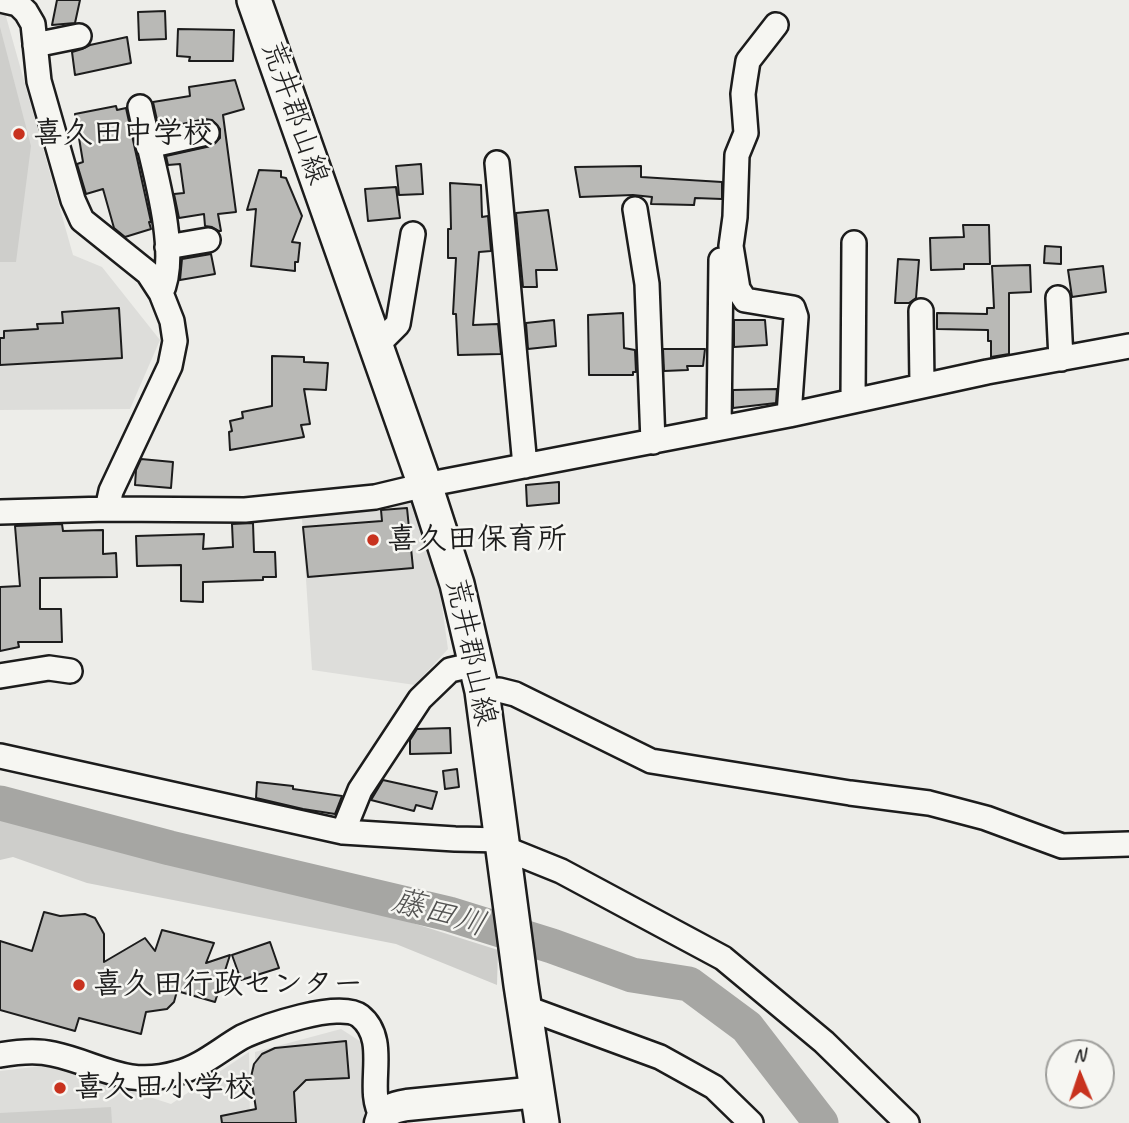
<!DOCTYPE html>
<html>
<head>
<meta charset="utf-8">
<style>
	body { margin:0 }
	#map { position:relative; width:1129px; height:1123px; overflow:hidden; background:#edede9; font-family:Caveat,sans-serif }
	canvas { display:block }
	.north { position:absolute; left:1045px; top:1039px; width:70px; height:70px; box-sizing:border-box; background:#f6f6f2; border:2px solid #9f9f9c; border-radius:50%; rotate:358deg; font-size:19px; font-weight:700; line-height:28px; text-align:center; color:#1c1c1c }
	.north::after { content:''; display:block; margin:auto; width:24px; height:32px; background:#c8321e; clip-path:polygon(50% 0,100% 100%,50% 72%,0 100%) }
</style>
</head>
<body>
<div id="map">
<canvas width="1129" height="1123"></canvas>
<div class="north">N</div>
</div>
<script>
const g = document.querySelector('canvas').getContext('2d');
g.lineJoin = 'round';
function fill(path, color) {
  g.fillStyle = color;
  g.fill(path, 'evenodd');
}
function strokePath(path, color, width, dash) {
  g.strokeStyle = color;
  g.lineWidth = width;
  g.lineCap = dash ? 'butt' : 'round';
  g.setLineDash(dash || []);
  g.stroke(path);
}
function write(font, color, halo, rows, align = 'center') {
  g.font = font + ' Caveat,"Klee One",sans-serif';
  g.lineWidth = 5;
  g.setLineDash([]);
  g.textBaseline = 'middle';
  g.strokeStyle = halo;
  g.fillStyle = color;
  for (const [text, x, y, turn = 0] of rows) {
    g.save();
    g.translate(x, y);
    g.rotate((+turn || 0) * Math.PI / 180);
    g.textAlign = isNaN(turn) ? turn : align;
    if (halo) g.strokeText(text, 0, 0);
    g.fillText(text, 0, 0);
    g.restore();
  }
}
fill(new Path2D(`
	M 0,13 L 5,13 L 73,255 L 102,267 L 160,340 L 130,409 L 0,410 Z
	M 414,499 L 438,578 L 448,649 L 415,685 L 312,670 L 302,519 Z
	M 341,1029 L 366,1045 L 367,1123 L 256,1123 L 255,1052 Z
	M 249,1052 L 250,1123 L 0,1123 L 0,1071 L 50,1065 L 171,1104 Z`), '#ddddda');
fill(new Path2D(`
	M 0,27 L 31,146 L 16,262 L 0,262 Z
	M 0,820 L 365,908 L 498,950 L 497,985 L 396,944 L 87,883 L 13,857 L 0,860 Z
	M 111,1107 L 112,1123 L 0,1123 L 0,1113 Z`), '#cececb');
strokePath(new Path2D(`
	M 0,803 L 170,848 L 449,914 L 552,946 L 632,975 L 689,984 L 747,1027 L 821,1123`), '#a6a6a3', 35);
const building = new Path2D(`
	M 57,0 L 80,0 L 75,23 L 52,25 Z
	M 165,11 L 166,39 L 139,40 L 138,12 Z
	M 178,29 L 234,30 L 233,61 L 189,61 L 190,57 L 177,56 Z
	M 127,37 L 131,63 L 75,75 L 72,52 L 82,49 L 90,45 Z
	M 235,80 L 244,109 L 223,115 L 236,212 L 218,214 L 221,231 L 219,231 L 212,227 L 205,226 L 204,214 L 179,218 L 174,194 L 184,193 L 180,164 L 168,165 L 166,156 L 211,146 L 220,138 L 220,129 L 212,120 L 205,119 L 159,129 L 153,102 L 190,96 L 189,87 Z
	M 116,106 L 117,110 L 126,108 L 151,222 L 149,222 L 151,229 L 125,237 L 114,228 L 103,189 L 86,194 L 77,164 L 83,162 L 75,114 Z
	M 421,164 L 423,194 L 399,195 L 396,166 Z
	M 641,166 L 641,177 L 722,182 L 722,199 L 695,198 L 694,205 L 651,204 L 652,197 L 633,195 L 580,197 L 575,167 Z
	M 259,170 L 281,171 L 281,177 L 286,178 L 302,216 L 292,242 L 300,243 L 298,262 L 295,262 L 295,271 L 251,266 L 256,209 L 247,210 Z
	M 450,183 L 481,185 L 482,217 L 488,216 L 491,251 L 479,252 L 473,325 L 498,324 L 501,354 L 458,355 L 456,314 L 453,314 L 456,258 L 448,258 L 448,229 L 451,229 Z
	M 396,187 L 400,218 L 368,221 L 365,189 Z
	M 548,210 L 557,270 L 536,270 L 537,287 L 523,287 L 516,213 Z
	M 963,225 L 989,225 L 990,264 L 964,264 L 964,269 L 931,270 L 930,238 L 964,237 Z
	M 1045,246 L 1061,247 L 1061,264 L 1044,263 Z
	M 211,254 L 215,274 L 180,280 L 182,259 Z
	M 898,259 L 919,260 L 916,298 L 909,303 L 895,303 Z
	M 1030,265 L 1031,292 L 1009,293 L 1009,354 L 991,357 L 991,341 L 988,341 L 988,330 L 937,329 L 937,313 L 987,314 L 987,308 L 994,308 L 992,266 Z
	M 1103,266 L 1106,292 L 1072,297 L 1068,270 Z
	M 119,308 L 122,358 L 0,365 L 0,338 L 4,338 L 4,331 L 38,329 L 37,324 L 63,323 L 62,312 Z
	M 623,313 L 624,348 L 635,350 L 636,372 L 633,372 L 633,375 L 589,375 L 588,315 Z
	M 554,320 L 556,346 L 528,349 L 526,323 Z
	M 734,320 L 765,320 L 767,345 L 734,347 Z
	M 663,349 L 705,349 L 703,366 L 687,366 L 688,370 L 664,371 Z
	M 272,356 L 304,357 L 304,362 L 328,363 L 326,390 L 304,389 L 310,424 L 301,425 L 304,437 L 230,450 L 229,432 L 232,431 L 230,421 L 243,418 L 242,412 L 272,406 Z
	M 777,389 L 776,403 L 733,408 L 733,390 Z
	M 141,459 L 173,462 L 171,488 L 135,485 L 136,470 Z
	M 559,482 L 559,503 L 527,506 L 526,485 Z
	M 407,508 L 413,568 L 308,577 L 303,527 L 382,521 L 381,510 Z
	M 253,523 L 254,552 L 275,552 L 276,577 L 263,577 L 263,580 L 203,582 L 203,602 L 181,601 L 181,565 L 137,566 L 136,536 L 204,534 L 203,549 L 233,547 L 232,524 Z
	M 62,524 L 63,531 L 103,530 L 103,554 L 116,553 L 117,577 L 40,578 L 40,609 L 61,609 L 62,642 L 18,642 L 19,647 L 0,651 L 0,587 L 20,586 L 15,526 Z
	M 450,728 L 451,753 L 410,754 L 410,740 L 417,729 Z
	M 457,769 L 459,787 L 445,789 L 443,771 Z
	M 383,780 L 437,792 L 432,809 L 416,805 L 414,811 L 371,800 Z
	M 257,782 L 293,786 L 293,789 L 342,796 L 335,814 L 303,809 L 256,798 Z
	M 44,912 L 60,916 L 85,914 L 95,918 L 104,934 L 104,962 L 145,938 L 155,951 L 162,930 L 214,943 L 206,963 L 230,955 L 215,1002 L 177,991 L 174,1002 L 167,1009 L 146,1012 L 141,1034 L 79,1018 L 75,1031 L 0,1010 L 0,941 L 32,951 Z
	M 270,942 L 279,968 L 241,980 L 232,955 Z
	M 346,1041 L 349,1078 L 306,1080 L 294,1092 L 296,1123 L 222,1123 L 221,1116 L 256,1109 L 251,1077 L 254,1064 L 262,1054 L 275,1048 Z`);
fill(building, '#b9b9b6');
strokePath(building, '#1c1c1c', 2);
const minor = new Path2D(`
	M 0,0 L 18,4 L 26,12 L 33,24 L 39,81 L 73,200 L 82,220 L 148,273 L 161,293 L 172,321 L 175,341 L 170,366 L 111,491 L 107,509
	M 776,25 L 748,61 L 745,80 L 743,94 L 746,133 L 737,155 L 735,217 L 731,246 L 738,289 L 745,300 L 793,308 L 796,317 L 789,415
	M 35,45 L 79,36
	M 140,107 C 149,153 182,252 161,293
	M 148,146 L 207,133
	M 497,163 L 525,466
	M 635,209 L 647,284 L 653,442
	M 167,247 L 208,240
	M 1058,298 L 1061,359
	M 921,311 L 922,385
	M 376,346 L 398,324 L 413,234
	M 853,400 L 854,243
	M 719,428 L 721,260
	M 0,512 L 107,509 L 245,510 L 375,497 L 425,485 L 789,415 L 987,372 L 1129,346
	M 0,676 L 49,668 L 70,671
	M 482,691 L 499,690 L 515,694 L 651,761 L 850,793 L 929,803 L 986,818 L 1062,846 L 1129,844
	M 0,756 L 343,832 L 455,839 L 503,840
	M 343,832 L 360,790 L 420,699 L 450,670 L 476,664
	M 504,848 L 561,871 L 723,958 L 824,1042 L 907,1123
	M 524,1007 L 660,1057 L 714,1087 L 751,1123
	M 0,1055 C 17,1052 36,1050 53,1054 C 100,1064 125,1088 177,1073 C 201,1067 221,1049 242,1037 C 263,1027 340,1000 360,1016 C 391,1041 364,1089 382,1116`);
const tertiary = new Path2D(`
	M 380,1123 C 383,1110 395,1107 407,1105 L 538,1092`);
const secondary = new Path2D(`
	M 254,0 L 425,485 L 457,584 L 482,691 L 521,985 L 542,1123`);
strokePath(minor, '#1c1c1c', 28);
strokePath(tertiary, '#1c1c1c', 35);
strokePath(secondary, '#1c1c1c', 38);
strokePath(minor, '#f6f6f2', 23);
strokePath(tertiary, '#f6f6f2', 30);
strokePath(secondary, '#f6f6f2', 33);
for (const [x, y, r, color] of [
	[19,134,7,"#c8321e"],
	[373,540,7,"#c8321e"],
	[79,985,7,"#c8321e"],
	[60,1088,7,"#c8321e"]
]) {
  const dot = new Path2D();
  dot.arc(x, y, r, 0, 2 * Math.PI);
  g.fillStyle = color;
  g.fill(dot);
  strokePath(dot, '#f6f6f2', 2.5);
}
write('30px', '#1c1c1c', '#f6f6f2', [
	["荒井郡山線",294,113,71],
	["荒井郡山線",470,652,78]
]);
write('bold 30px', '#1c1c1c', '#f6f6f2', [
	["喜久田中学校",33,134],
	["喜久田保育所",387,540],
	["喜久田行政センター",93,985],
	["喜久田小学校",74,1088]
], 'left');
write('italic 32px', '#535352', '#f6f6f2', [
	["藤田川",439,914,16]
]);
</script>
</body>
</html>
